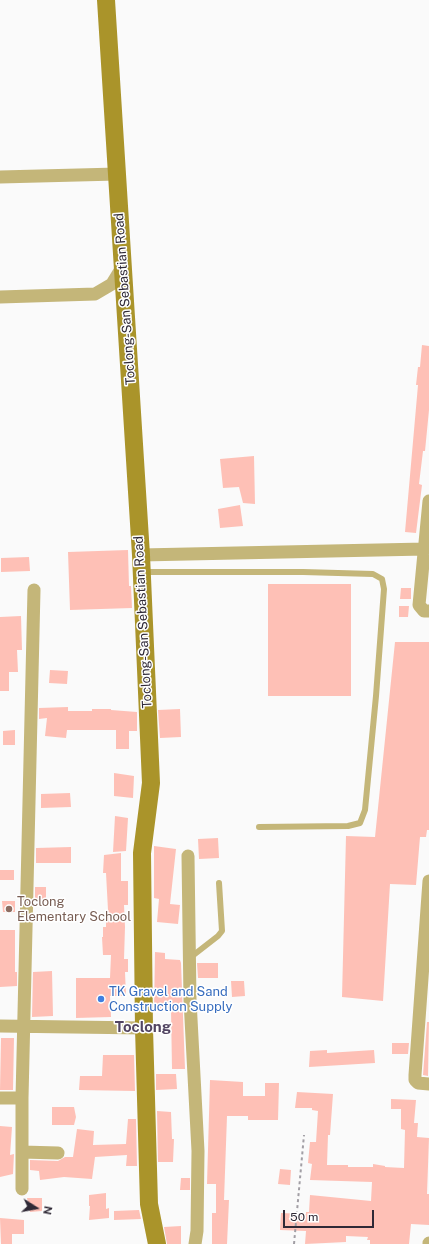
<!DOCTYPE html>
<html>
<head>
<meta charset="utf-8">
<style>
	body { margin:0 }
	#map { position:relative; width:429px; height:1244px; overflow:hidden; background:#fafafa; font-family:"Public Sans",sans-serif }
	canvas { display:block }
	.north { position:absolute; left:16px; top:1188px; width:40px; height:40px; -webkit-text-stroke:3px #fff; paint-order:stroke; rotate:101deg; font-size:11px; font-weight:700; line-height:16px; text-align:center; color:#2f2936 }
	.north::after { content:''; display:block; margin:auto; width:14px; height:18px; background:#2f2936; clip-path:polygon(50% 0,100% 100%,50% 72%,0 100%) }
	.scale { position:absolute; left:283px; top:1210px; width:91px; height:18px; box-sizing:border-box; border:2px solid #2f2936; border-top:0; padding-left:5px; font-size:12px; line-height:14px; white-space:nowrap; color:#2f2936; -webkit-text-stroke:3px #fff; paint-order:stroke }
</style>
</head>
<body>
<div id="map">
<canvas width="429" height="1244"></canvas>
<div class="north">N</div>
<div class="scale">50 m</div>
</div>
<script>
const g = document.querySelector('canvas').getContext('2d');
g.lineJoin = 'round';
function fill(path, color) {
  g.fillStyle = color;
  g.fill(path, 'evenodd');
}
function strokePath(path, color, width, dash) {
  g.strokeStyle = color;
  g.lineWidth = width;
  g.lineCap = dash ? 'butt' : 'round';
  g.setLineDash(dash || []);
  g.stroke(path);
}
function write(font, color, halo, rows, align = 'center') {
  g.font = font + ' "Public Sans",sans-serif';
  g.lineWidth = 3;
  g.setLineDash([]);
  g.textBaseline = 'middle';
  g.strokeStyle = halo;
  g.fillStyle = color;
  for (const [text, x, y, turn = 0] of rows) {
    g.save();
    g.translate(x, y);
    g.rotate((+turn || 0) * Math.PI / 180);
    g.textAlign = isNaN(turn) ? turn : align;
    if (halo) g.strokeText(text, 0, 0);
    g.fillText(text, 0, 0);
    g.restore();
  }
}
fill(new Path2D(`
	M 422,345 L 429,346 L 429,410 L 425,451 L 423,451 L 419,484 L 422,485 L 416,533 L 405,532 L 418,385 L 416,385 L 418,367 L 420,367 Z
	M 254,456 L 255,504 L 243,503 L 239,487 L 223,488 L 220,459 Z
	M 240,505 L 243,526 L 220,528 L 218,509 Z
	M 128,550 L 129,586 L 131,586 L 132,608 L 70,610 L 68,552 Z
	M 29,557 L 30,571 L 1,572 L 1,558 Z
	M 268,584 L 351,584 L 351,696 L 268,696 Z
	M 401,588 L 411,588 L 411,599 L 400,599 Z
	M 399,606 L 409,606 L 408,617 L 399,617 Z
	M 21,616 L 22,650 L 17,650 L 18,672 L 9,672 L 9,691 L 0,691 L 0,617 Z
	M 395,642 L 429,642 L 429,830 L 427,830 L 426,837 L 420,837 L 416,885 L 390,884 L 383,1001 L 342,997 L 346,836 L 375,837 Z
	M 50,670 L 68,671 L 67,684 L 49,683 Z
	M 68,707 L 68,711 L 92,711 L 92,709 L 111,709 L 111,710 L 137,712 L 137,731 L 129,731 L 129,749 L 116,749 L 116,730 L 67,730 L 66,738 L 45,736 L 47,718 L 39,719 L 39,708 Z
	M 180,709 L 181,737 L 160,738 L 158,710 Z
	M 15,730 L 15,745 L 3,745 L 3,731 Z
	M 114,773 L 134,776 L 133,798 L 114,796 Z
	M 70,793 L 71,807 L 41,808 L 41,794 Z
	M 115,816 L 128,818 L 126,851 L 113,852 Z
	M 218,838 L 219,858 L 199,859 L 198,839 Z
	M 154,846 L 176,849 L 170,904 L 180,905 L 178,924 L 157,922 L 159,899 L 154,898 Z
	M 71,847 L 71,863 L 36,863 L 36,848 Z
	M 121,853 L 121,881 L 128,881 L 128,905 L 124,905 L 125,927 L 124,959 L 128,959 L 128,972 L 125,972 L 126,996 L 110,996 L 111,1017 L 76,1018 L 76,978 L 110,978 L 111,955 L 103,955 L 102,937 L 103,937 L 103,927 L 106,927 L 106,910 L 108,910 L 106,873 L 103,873 L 104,855 Z
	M 0,870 L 14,870 L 14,880 L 0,880 Z
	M 35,887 L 46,887 L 46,902 L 35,902 Z
	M 2,901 L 15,901 L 15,912 L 3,912 Z
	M 0,930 L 15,930 L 15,972 L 17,972 L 17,986 L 0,987 Z
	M 155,952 L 165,953 L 165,959 L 180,960 L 181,963 L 185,1069 L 172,1069 L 171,1010 L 154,1010 Z
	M 197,963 L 218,963 L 218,978 L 198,978 Z
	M 52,971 L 53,1016 L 32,1017 L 33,972 Z
	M 231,981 L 244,981 L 245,996 L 232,997 Z
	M 427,1022 L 429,1022 L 428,1076 L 423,1075 Z
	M 1,1038 L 14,1038 L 13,1090 L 0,1090 Z
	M 392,1043 L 409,1043 L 408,1054 L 392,1054 Z
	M 327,1050 L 327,1053 L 374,1050 L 375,1063 L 309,1067 L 310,1051 Z
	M 103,1055 L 134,1055 L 135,1091 L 79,1090 L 80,1076 L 102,1076 Z
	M 156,1074 L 176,1074 L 177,1089 L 156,1090 Z
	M 210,1080 L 243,1082 L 243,1096 L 265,1096 L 265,1083 L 279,1083 L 278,1120 L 248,1120 L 248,1116 L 227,1116 L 224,1200 L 229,1200 L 227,1244 L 212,1244 L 212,1213 L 216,1213 L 216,1184 L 207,1184 Z
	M 297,1092 L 333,1094 L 330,1135 L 328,1135 L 327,1165 L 348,1165 L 348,1167 L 373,1167 L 373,1164 L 385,1166 L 385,1167 L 404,1168 L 405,1130 L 401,1129 L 401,1109 L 391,1109 L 391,1099 L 416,1100 L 414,1123 L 418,1123 L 417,1137 L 429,1138 L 427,1194 L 429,1194 L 429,1225 L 411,1224 L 409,1244 L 370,1244 L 370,1240 L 367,1240 L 368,1237 L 346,1236 L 346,1242 L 305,1244 L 306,1231 L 280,1230 L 281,1213 L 306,1214 L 306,1212 L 309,1212 L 310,1195 L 371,1201 L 372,1182 L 310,1180 L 312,1164 L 308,1163 L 310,1142 L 316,1142 L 318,1111 L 312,1110 L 312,1108 L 295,1108 Z
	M 52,1107 L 74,1107 L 76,1117 L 74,1125 L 52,1125 Z
	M 157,1111 L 171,1112 L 172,1139 L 174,1139 L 173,1162 L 158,1162 Z
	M 128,1119 L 136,1119 L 137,1166 L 126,1166 L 127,1155 L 95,1157 L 92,1179 L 64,1177 L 40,1180 L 39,1171 L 30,1170 L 30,1160 L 58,1161 L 65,1157 L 73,1157 L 77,1129 L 94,1131 L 93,1145 L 126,1144 Z
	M 0,1126 L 12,1127 L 10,1155 L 14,1154 L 13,1174 L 0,1177 Z
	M 280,1169 L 291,1170 L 290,1185 L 278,1184 Z
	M 181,1178 L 190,1178 L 190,1190 L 180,1190 Z
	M 106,1193 L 106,1209 L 109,1208 L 109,1218 L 89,1220 L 90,1206 L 89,1206 L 89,1195 Z
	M 27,1198 L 42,1198 L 42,1211 L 30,1212 Z
	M 139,1210 L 141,1219 L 114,1220 L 114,1211 Z
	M 0,1218 L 24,1220 L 24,1234 L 12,1234 L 12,1244 L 1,1244 Z
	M 181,1226 L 181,1244 L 167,1244 L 164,1227 Z`), '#fec0b6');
strokePath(new Path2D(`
	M 294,1244 L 304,1135`), '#a29fa5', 2, [3, 3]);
strokePath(new Path2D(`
	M 143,572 L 303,572 L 373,574 L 382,579 L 384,589 L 376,696 L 365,810 L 360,823 L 348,826 L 259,827
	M 191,957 L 218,936 L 222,931 L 219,883`), '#c4b679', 6);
strokePath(new Path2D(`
	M 0,177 L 117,174
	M 0,297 L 95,294 L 112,284 L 123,266
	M 429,501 L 419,605 L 424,611 L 429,611
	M 141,555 L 425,549
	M 34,590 L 22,1098 L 22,1152 L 58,1153
	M 188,856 L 190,1000 L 198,1151 L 197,1231 L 195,1244
	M 429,881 L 415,1075 L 415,1080 L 418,1083 L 429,1084
	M 0,1026 L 144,1028
	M 0,1098 L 22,1098
	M 22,1189 L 22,1152
	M 429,1244 L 429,1243`), '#c4b679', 13);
strokePath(new Path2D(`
	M 106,0 L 141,555 L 151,783 L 142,853 L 144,1028 L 149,1204 L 157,1244`), '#aa942a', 18);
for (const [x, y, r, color] of [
	[9,909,4,"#8d6e63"],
	[101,999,4,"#3f7fe0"]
]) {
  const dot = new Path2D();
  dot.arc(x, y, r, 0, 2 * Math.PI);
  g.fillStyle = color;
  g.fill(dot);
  strokePath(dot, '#fff', 1.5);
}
write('13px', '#2f2936', '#fff', [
	["Toclong-San Sebastian Road",125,299,-94],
	["Toclong-San Sebastian Road",143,622,-93]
]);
write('13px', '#785e54', '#fff', [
	["Toclong",17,902],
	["Elementary School",17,917]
], 'left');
write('13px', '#366cbe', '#fff', [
	["TK Gravel and Sand",109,992],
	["Construction Supply",109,1007]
], 'left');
write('bold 15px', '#524562', '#fff', [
	["Toclong",143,1027]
]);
</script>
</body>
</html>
